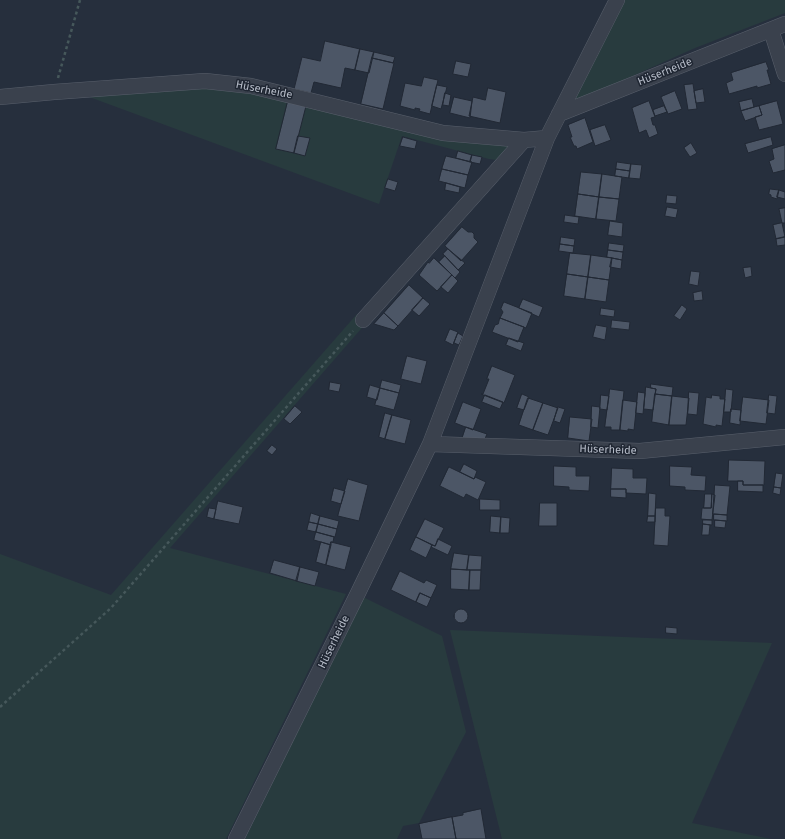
<!DOCTYPE html>
<html>
<head>
<meta charset="utf-8">
<style>
	body { margin:0 }
	canvas { display:block; background:#262f3d }
</style>
</head>
<body>
<canvas width="785" height="839"></canvas>
<script>
const g = document.querySelector('canvas').getContext('2d');
g.lineJoin = 'round';
function fill(path, color) {
  g.fillStyle = color;
  g.fill(path, 'evenodd');
}
function strokePath(path, color, width, dash) {
  g.strokeStyle = color;
  g.lineWidth = width;
  g.lineCap = dash ? 'butt' : 'round';
  g.setLineDash(dash || []);
  g.stroke(path);
}
function write(font, color, halo, rows, align = 'center') {
  g.font = font + ' "Fira Sans",sans-serif';
  g.lineWidth = 3;
  g.setLineDash([]);
  g.textBaseline = 'middle';
  g.strokeStyle = halo;
  g.fillStyle = color;
  for (const [text, x, y, turn = 0] of rows) {
    g.save();
    g.translate(x, y);
    g.rotate((+turn || 0) * Math.PI / 180);
    g.textAlign = isNaN(turn) ? turn : align;
    if (halo) g.strokeText(text, 0, 0);
    g.fillText(text, 0, 0);
    g.restore();
  }
}
fill(new Path2D(`
	M 623,0 L 785,0 L 785,13 L 695,48 L 579,100 L 574,96 Z
	M 200,87 L 251,92 L 513,146 L 497,160 L 489,159 L 402,136 L 379,204 L 84,95 Z
	M 357,314 L 367,322 L 170,548 L 346,594 L 226,839 L 0,839 L 0,554 L 111,595 Z
	M 363,597 L 442,636 L 466,732 L 419,823 L 403,826 L 397,839 L 245,839 Z
	M 450,630 L 772,643 L 692,823 L 771,839 L 502,839 Z`), '#283b3e');
const building = new Path2D(`
	M 325,41 L 360,49 L 355,70 L 345,68 L 341,88 L 314,82 L 311,93 L 294,89 L 302,57 L 320,61 Z
	M 360,49 L 374,52 L 369,73 L 355,70 Z
	M 374,52 L 395,57 L 393,63 L 372,58 Z
	M 372,58 L 394,63 L 383,109 L 361,104 Z
	M 456,61 L 471,64 L 468,77 L 453,74 Z
	M 766,62 L 769,70 L 767,70 L 771,84 L 757,88 L 757,86 L 729,94 L 726,83 L 733,80 L 731,73 Z
	M 424,77 L 438,80 L 430,114 L 419,111 L 420,109 L 415,108 L 415,110 L 400,106 L 405,83 L 421,86 Z
	M 693,84 L 697,109 L 688,110 L 684,85 Z
	M 437,85 L 447,87 L 441,109 L 432,106 Z
	M 488,88 L 506,92 L 500,123 L 469,116 L 473,97 L 485,100 Z
	M 703,89 L 705,102 L 696,103 L 694,91 Z
	M 675,91 L 682,109 L 668,114 L 661,97 Z
	M 445,93 L 451,95 L 449,106 L 443,105 Z
	M 454,97 L 472,101 L 470,118 L 450,113 Z
	M 752,99 L 754,107 L 741,111 L 739,102 Z
	M 288,101 L 306,106 L 294,153 L 276,149 Z
	M 649,101 L 655,117 L 651,118 L 653,125 L 655,125 L 658,134 L 649,138 L 646,130 L 639,133 L 632,108 Z
	M 777,101 L 783,124 L 759,130 L 755,117 L 762,115 L 759,106 Z
	M 664,106 L 667,112 L 655,116 L 653,110 Z
	M 759,106 L 762,115 L 745,121 L 741,111 Z
	M 585,118 L 593,142 L 577,149 L 576,146 L 574,146 L 570,137 L 572,137 L 568,125 Z
	M 605,125 L 611,140 L 595,146 L 590,130 Z
	M 298,136 L 310,138 L 305,156 L 294,153 Z
	M 403,137 L 417,141 L 415,149 L 400,146 Z
	M 771,137 L 773,145 L 748,153 L 745,144 Z
	M 691,143 L 697,153 L 690,157 L 684,148 Z
	M 785,145 L 785,170 L 773,173 L 769,161 L 774,159 L 772,149 Z
	M 458,151 L 472,155 L 470,162 L 456,158 Z
	M 472,155 L 482,157 L 480,164 L 470,162 Z
	M 446,156 L 472,162 L 468,175 L 442,169 Z
	M 617,162 L 631,164 L 630,171 L 616,169 Z
	M 631,164 L 642,165 L 640,179 L 629,178 Z
	M 442,169 L 468,175 L 465,188 L 439,181 Z
	M 616,169 L 630,171 L 629,178 L 615,176 Z
	M 581,172 L 602,174 L 599,197 L 578,194 Z
	M 602,174 L 622,177 L 619,199 L 599,197 Z
	M 388,179 L 398,182 L 395,191 L 385,188 Z
	M 446,183 L 460,187 L 459,193 L 445,190 Z
	M 770,189 L 779,190 L 777,199 L 771,197 L 771,195 L 769,194 Z
	M 779,190 L 785,192 L 785,199 L 777,197 Z
	M 578,194 L 599,197 L 596,219 L 575,216 Z
	M 667,195 L 677,196 L 676,204 L 666,203 Z
	M 599,197 L 619,199 L 616,221 L 596,219 Z
	M 667,207 L 678,209 L 676,218 L 665,216 Z
	M 785,208 L 785,223 L 782,223 L 779,209 Z
	M 565,215 L 579,217 L 578,224 L 564,222 Z
	M 610,221 L 623,223 L 622,237 L 608,235 Z
	M 782,223 L 785,237 L 776,239 L 773,225 Z
	M 462,227 L 468,232 L 472,232 L 474,234 L 474,238 L 478,242 L 461,261 L 445,246 Z
	M 561,237 L 575,239 L 574,246 L 560,244 Z
	M 785,237 L 785,245 L 777,246 L 776,239 Z
	M 609,243 L 624,245 L 623,252 L 608,250 Z
	M 560,244 L 574,246 L 573,253 L 559,251 Z
	M 448,249 L 465,263 L 458,270 L 443,254 Z
	M 608,250 L 623,252 L 622,260 L 607,257 Z
	M 570,253 L 591,255 L 588,277 L 567,274 Z
	M 591,255 L 612,258 L 609,280 L 588,277 Z
	M 445,256 L 460,272 L 455,278 L 439,262 Z
	M 434,258 L 452,275 L 437,291 L 419,275 L 428,262 L 429,263 Z
	M 612,258 L 622,260 L 621,269 L 610,267 Z
	M 751,267 L 752,276 L 745,278 L 743,268 Z
	M 691,271 L 700,272 L 698,286 L 689,284 Z
	M 567,274 L 588,277 L 585,299 L 564,296 Z
	M 452,275 L 458,281 L 448,293 L 441,287 Z
	M 588,277 L 609,280 L 606,302 L 585,299 Z
	M 409,285 L 423,298 L 398,326 L 384,313 Z
	M 702,291 L 703,300 L 694,301 L 693,293 Z
	M 423,298 L 430,304 L 419,316 L 412,310 Z
	M 523,299 L 543,307 L 539,317 L 519,308 Z
	M 504,302 L 532,313 L 526,328 L 500,318 L 503,312 L 501,309 Z
	M 682,305 L 687,309 L 680,320 L 674,316 Z
	M 601,308 L 615,310 L 614,317 L 600,315 Z
	M 384,313 L 398,326 L 394,330 L 374,324 Z
	M 500,318 L 524,327 L 518,342 L 492,332 L 495,325 L 498,324 Z
	M 612,320 L 630,322 L 629,330 L 611,328 Z
	M 596,325 L 607,327 L 605,340 L 593,337 Z
	M 450,329 L 458,332 L 453,345 L 445,341 Z
	M 458,333 L 463,336 L 459,345 L 454,343 Z
	M 509,338 L 524,343 L 521,351 L 506,345 Z
	M 407,356 L 427,361 L 421,384 L 401,379 Z
	M 492,366 L 515,375 L 504,403 L 481,394 L 483,394 L 489,379 L 487,379 Z
	M 382,380 L 401,385 L 399,393 L 380,388 Z
	M 330,382 L 341,384 L 339,392 L 329,390 Z
	M 651,384 L 673,387 L 672,396 L 655,394 L 656,389 L 651,388 Z
	M 370,385 L 380,388 L 377,400 L 367,397 Z
	M 646,387 L 656,389 L 653,410 L 644,409 Z
	M 380,388 L 399,393 L 394,410 L 375,405 Z
	M 610,389 L 624,391 L 620,430 L 611,430 L 611,427 L 605,427 Z
	M 726,389 L 733,390 L 731,412 L 724,412 Z
	M 638,392 L 645,393 L 643,414 L 636,413 Z
	M 689,392 L 699,393 L 697,415 L 688,414 Z
	M 522,394 L 529,397 L 524,410 L 517,408 Z
	M 655,394 L 672,396 L 669,425 L 652,422 Z
	M 485,395 L 503,402 L 500,409 L 482,402 Z
	M 601,395 L 609,396 L 607,410 L 600,409 Z
	M 712,395 L 720,396 L 720,399 L 725,399 L 722,426 L 716,425 L 716,427 L 703,424 L 706,397 L 711,398 Z
	M 769,395 L 777,396 L 775,414 L 767,413 Z
	M 672,396 L 689,398 L 686,425 L 669,425 Z
	M 743,397 L 769,400 L 766,424 L 740,421 Z
	M 528,398 L 543,403 L 533,430 L 519,425 Z
	M 623,400 L 637,402 L 634,430 L 628,429 L 628,431 L 620,430 Z
	M 463,402 L 481,409 L 473,430 L 455,423 Z
	M 543,403 L 558,408 L 548,435 L 533,430 Z
	M 295,406 L 302,412 L 290,424 L 284,419 Z
	M 592,406 L 600,407 L 598,428 L 591,427 Z
	M 558,407 L 565,409 L 560,423 L 554,421 Z
	M 731,409 L 741,410 L 740,425 L 730,423 Z
	M 385,413 L 392,415 L 385,439 L 379,437 Z
	M 392,415 L 411,420 L 405,444 L 385,439 Z
	M 570,417 L 592,419 L 589,441 L 568,438 Z
	M 466,427 L 487,434 L 484,441 L 462,439 Z
	M 272,445 L 277,449 L 272,455 L 267,451 Z
	M 729,460 L 765,461 L 764,485 L 743,485 L 743,481 L 728,481 Z
	M 464,464 L 477,471 L 474,479 L 460,472 Z
	M 554,466 L 576,467 L 576,476 L 590,476 L 589,491 L 569,490 L 569,487 L 554,486 Z
	M 670,466 L 692,467 L 691,475 L 706,476 L 705,491 L 685,490 L 685,487 L 670,486 Z
	M 449,467 L 474,479 L 475,477 L 486,482 L 478,500 L 466,494 L 464,498 L 440,486 Z
	M 612,468 L 633,469 L 633,478 L 647,478 L 646,494 L 626,493 L 626,489 L 611,489 Z
	M 776,473 L 783,474 L 781,488 L 774,487 Z
	M 348,479 L 368,485 L 359,521 L 338,516 Z
	M 738,481 L 743,481 L 743,485 L 763,485 L 763,492 L 738,491 Z
	M 715,485 L 730,486 L 727,515 L 713,514 Z
	M 774,487 L 781,488 L 780,495 L 773,493 Z
	M 334,488 L 345,491 L 341,504 L 331,501 Z
	M 611,489 L 626,489 L 626,498 L 611,497 Z
	M 649,493 L 656,494 L 655,516 L 648,516 Z
	M 705,494 L 712,494 L 711,508 L 704,508 Z
	M 712,494 L 715,495 L 712,520 L 701,519 L 702,508 L 711,508 Z
	M 480,499 L 500,500 L 500,510 L 480,510 Z
	M 218,501 L 243,507 L 239,524 L 214,519 Z
	M 540,503 L 557,503 L 557,526 L 539,526 Z
	M 209,508 L 216,509 L 214,519 L 207,517 Z
	M 656,508 L 665,508 L 665,516 L 670,516 L 668,546 L 654,545 Z
	M 311,513 L 320,516 L 318,524 L 309,522 Z
	M 714,514 L 727,515 L 727,521 L 714,520 Z
	M 320,516 L 339,521 L 337,529 L 318,524 Z
	M 491,516 L 501,517 L 500,533 L 490,532 Z
	M 648,516 L 655,516 L 655,522 L 647,522 Z
	M 501,517 L 510,518 L 509,533 L 500,533 Z
	M 425,519 L 444,528 L 435,546 L 416,537 Z
	M 703,520 L 712,520 L 712,525 L 703,524 Z
	M 715,520 L 726,521 L 725,528 L 715,527 Z
	M 309,522 L 318,524 L 316,532 L 307,530 Z
	M 318,524 L 337,529 L 335,537 L 316,532 Z
	M 703,524 L 710,525 L 709,535 L 702,535 Z
	M 316,532 L 334,537 L 333,542 L 331,542 L 331,545 L 314,540 Z
	M 416,537 L 432,545 L 426,558 L 410,550 Z
	M 438,539 L 452,546 L 448,555 L 431,547 L 432,545 L 435,546 Z
	M 321,542 L 331,545 L 326,565 L 316,562 Z
	M 331,542 L 351,547 L 345,570 L 326,565 Z
	M 454,553 L 469,555 L 467,570 L 451,569 Z
	M 469,555 L 482,556 L 481,570 L 467,570 Z
	M 274,560 L 300,567 L 297,581 L 270,573 Z
	M 300,567 L 319,572 L 315,586 L 296,581 Z
	M 451,569 L 470,570 L 469,590 L 451,589 Z
	M 470,570 L 481,570 L 480,590 L 469,590 Z
	M 400,571 L 424,583 L 426,580 L 437,585 L 431,598 L 420,593 L 416,602 L 391,590 Z
	M 420,593 L 431,598 L 427,607 L 416,602 Z
	M454 616a7 7 0 1 1 14 0a7 7 0 1 1-14 0Z
	M 666,627 L 677,628 L 677,634 L 666,633 Z
	M 481,809 L 486,839 L 456,839 L 452,817 L 463,815 L 463,813 Z
	M 452,817 L 456,839 L 422,839 L 419,824 Z`);
fill(building, '#4c5666');
strokePath(building, '#212834', 1);
const street = new Path2D(`
	M 771,30 L 785,74
	M 0,97 L 54,92 L 205,81 L 251,86 L 443,133 L 524,140 L 547,138
	M 559,114 L 785,24
	M 363,320 L 524,140
	M 430,444 L 640,451 L 785,437
	M 236,839 L 359,591 L 430,444 L 547,138 L 617,0`);
strokePath(street, '#585f6b', 16);
strokePath(new Path2D(`
	M 58,78 L 80,0
	M 0,707 L 111,608 L 353,331`), '#46585b', 2.5, [3, 3]);
strokePath(street, '#3a414d', 15);
write('11px', '#b6bcc8', '#1f2632', [
	["Hüserheide",665,72,-22],
	["Hüserheide",264,90,11],
	["Hüserheide",608,450,2],
	["Hüserheide",334,642,-64]
]);
</script>
</body>
</html>
